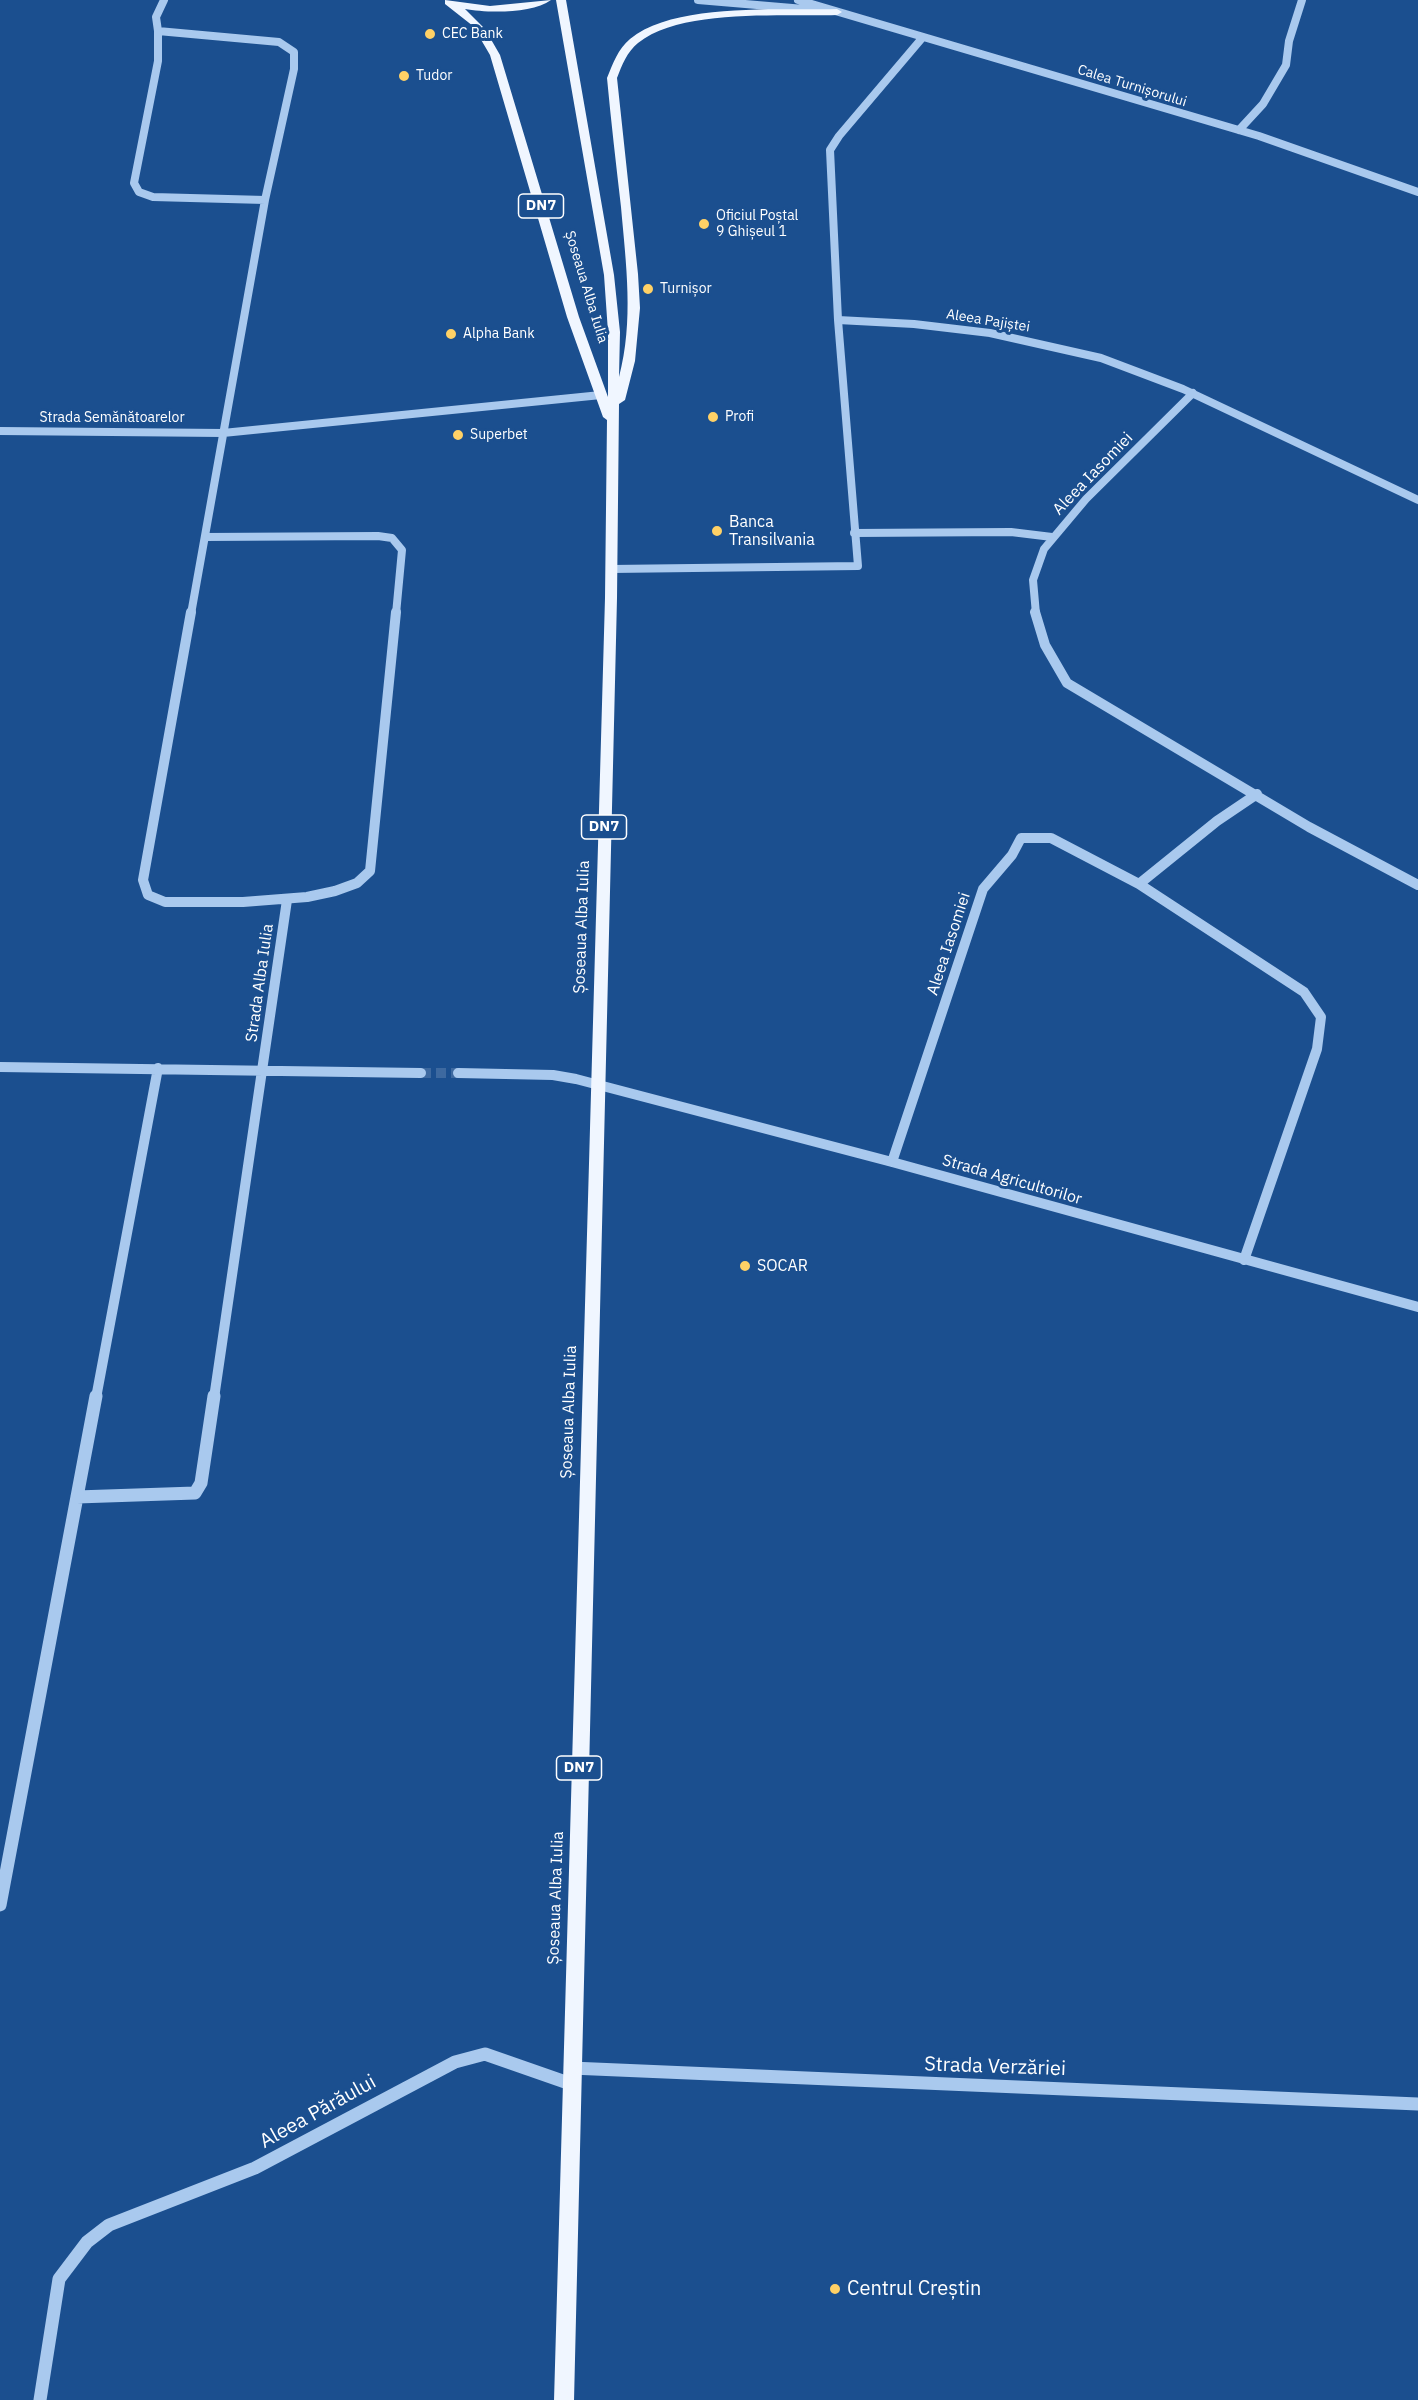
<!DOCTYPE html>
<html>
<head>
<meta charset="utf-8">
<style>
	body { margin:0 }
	canvas { display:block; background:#1b4f8f }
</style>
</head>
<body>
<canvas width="1418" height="2400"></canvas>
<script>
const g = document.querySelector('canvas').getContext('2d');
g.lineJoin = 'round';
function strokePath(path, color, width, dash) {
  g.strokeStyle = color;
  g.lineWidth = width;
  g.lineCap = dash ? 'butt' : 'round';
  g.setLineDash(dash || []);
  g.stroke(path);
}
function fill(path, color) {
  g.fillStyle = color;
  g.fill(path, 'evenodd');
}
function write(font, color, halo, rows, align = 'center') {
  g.font = font + ' "IBM Plex Sans",sans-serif';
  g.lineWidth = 6;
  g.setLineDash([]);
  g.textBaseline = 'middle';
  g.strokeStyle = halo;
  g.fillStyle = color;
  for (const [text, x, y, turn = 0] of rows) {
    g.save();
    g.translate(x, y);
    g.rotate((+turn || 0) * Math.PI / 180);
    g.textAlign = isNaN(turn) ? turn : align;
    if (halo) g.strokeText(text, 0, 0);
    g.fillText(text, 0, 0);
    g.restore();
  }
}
strokePath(new Path2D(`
	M 421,1073 L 458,1073`), '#3d69a0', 10, [10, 5]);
strokePath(new Path2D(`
	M 164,0 L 156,17 L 158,31 L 279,42 L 294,52 L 294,69 L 265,200 L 191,614
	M 698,0 L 816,10
	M 798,0 L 1259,136 L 1418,192
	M 158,31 L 158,61 L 134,183 L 139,192 L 153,197 L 265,200
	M 1239,130 L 1263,104 L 1286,65 L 1289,41 L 1302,0
	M 838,320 L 914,324 L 990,333 L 1101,358 L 1183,389 L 1418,500
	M 0,431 L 223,433 L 601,395
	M 854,533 L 1011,532 L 1052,537
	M 205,537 L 378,536 L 392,538 L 402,550 L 396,614
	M 611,569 L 858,566 L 838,320 L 830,150 L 839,136 L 923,37
	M 1036,614 L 1033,580 L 1044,549 L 1086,499 L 1193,393`), '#a9c9ee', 8);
strokePath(new Path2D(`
	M 191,612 L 143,880 L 148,895 L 165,902 L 243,902 L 307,897 L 335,891 L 357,883 L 370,871 L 396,612
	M 1035,612 L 1045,645 L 1067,683 L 1309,827 L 1418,885
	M 1139,884 L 1304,992 L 1321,1017 L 1317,1049 L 1244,1260
	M 0,1067 L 421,1073
	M 458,1073 L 553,1075 L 576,1079 L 892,1162 L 1418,1307
	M 892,1162 L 983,889 L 1012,855 L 1021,838 L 1051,838 L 1139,884 L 1217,821 L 1257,794
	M 96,1398 L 158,1068
	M 214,1398 L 287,900`), '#a9c9ee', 10);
strokePath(new Path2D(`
	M 77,1497 L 195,1493 L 201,1483 L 214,1396
	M 0,1905 L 96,1396
	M 571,2068 L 1418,2104
	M 40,2400 L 59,2279 L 87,2242 L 109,2225 L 255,2168 L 455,2062 L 485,2054 L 571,2084`), '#a9c9ee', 13);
fill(new Path2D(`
	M 445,0 L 490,6 L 551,0 C 532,14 487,13 465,9 L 485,29 L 500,55 L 579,317 L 608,397 L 608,332 L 604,275 L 556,0 L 566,0 L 614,275 L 620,332 L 619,377 C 634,321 626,264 621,207 C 616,164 611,121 607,78 C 613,63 618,49 630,39 C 675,2 781,11 837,9 L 842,12 L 837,15 C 782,17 682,8 638,43 C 627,52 622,65 617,78 L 638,274 L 640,308 L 635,361 L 625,400 L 619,404 L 617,598 L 574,2400 L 554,2400 L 605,598 L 607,420 L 603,417 L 567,317 L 490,55 L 473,26 L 445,4 Z`), '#f0f6ff');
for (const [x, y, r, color] of [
	[430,34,6,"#ffd166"],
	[404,76,6,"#ffd166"],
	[704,224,6,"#ffd166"],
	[648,289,6,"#ffd166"],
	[451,334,6,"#ffd166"],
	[713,417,6,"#ffd166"],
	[458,435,6,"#ffd166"],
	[717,531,6,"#ffd166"],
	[745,1266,6,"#ffd166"],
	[835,2289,6,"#ffd166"]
]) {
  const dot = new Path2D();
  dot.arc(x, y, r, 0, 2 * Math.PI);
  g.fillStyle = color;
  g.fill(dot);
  strokePath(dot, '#1b4f8f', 2);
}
write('14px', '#fff', '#1b4f8f', [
	["CEC Bank",442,34],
	["Tudor",416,76],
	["Oficiul Poștal",716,216],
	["9 Ghișeul 1",716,232],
	["Turnișor",660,289],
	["Alpha Bank",463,334],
	["Profi",725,417],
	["Superbet",470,435]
], 'left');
write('14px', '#fff', '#1b4f8f', [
	["Calea Turnișorului",1132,86,17],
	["Șoseaua Alba Iulia",586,287,73],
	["Aleea Pajiștei",988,321,9],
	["Strada Semănătoarelor",112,418]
]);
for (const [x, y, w] of [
	[541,206,45],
	[604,827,45],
	[579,1768,45]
]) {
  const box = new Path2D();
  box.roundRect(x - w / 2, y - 12, w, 24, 4.5);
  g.fillStyle = '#1b4f8f';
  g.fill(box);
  strokePath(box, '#fff', 1.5);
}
write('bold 15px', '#fff', null, [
	["DN7",541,206],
	["DN7",604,827],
	["DN7",579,1768]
]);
write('16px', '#fff', '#1b4f8f', [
	["Aleea Iasomiei",1093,474,-46],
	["Șoseaua Alba Iulia",582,927,-88],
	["Aleea Iasomiei",949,944,-72],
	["Strada Alba Iulia",260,983,-82],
	["Strada Agricultorilor",1012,1180,16],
	["Șoseaua Alba Iulia",569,1412,-88],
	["Șoseaua Alba Iulia",556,1898,-88]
]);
write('16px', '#fff', '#1b4f8f', [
	["Banca",729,522],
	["Transilvania",729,540],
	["SOCAR",757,1266]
], 'left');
write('20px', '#fff', '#1b4f8f', [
	["Strada Verzăriei",995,2067,2],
	["Aleea Părăului",318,2112,-29]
]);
write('20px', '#fff', '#1b4f8f', [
	["Centrul Creștin",847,2289]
], 'left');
</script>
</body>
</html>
